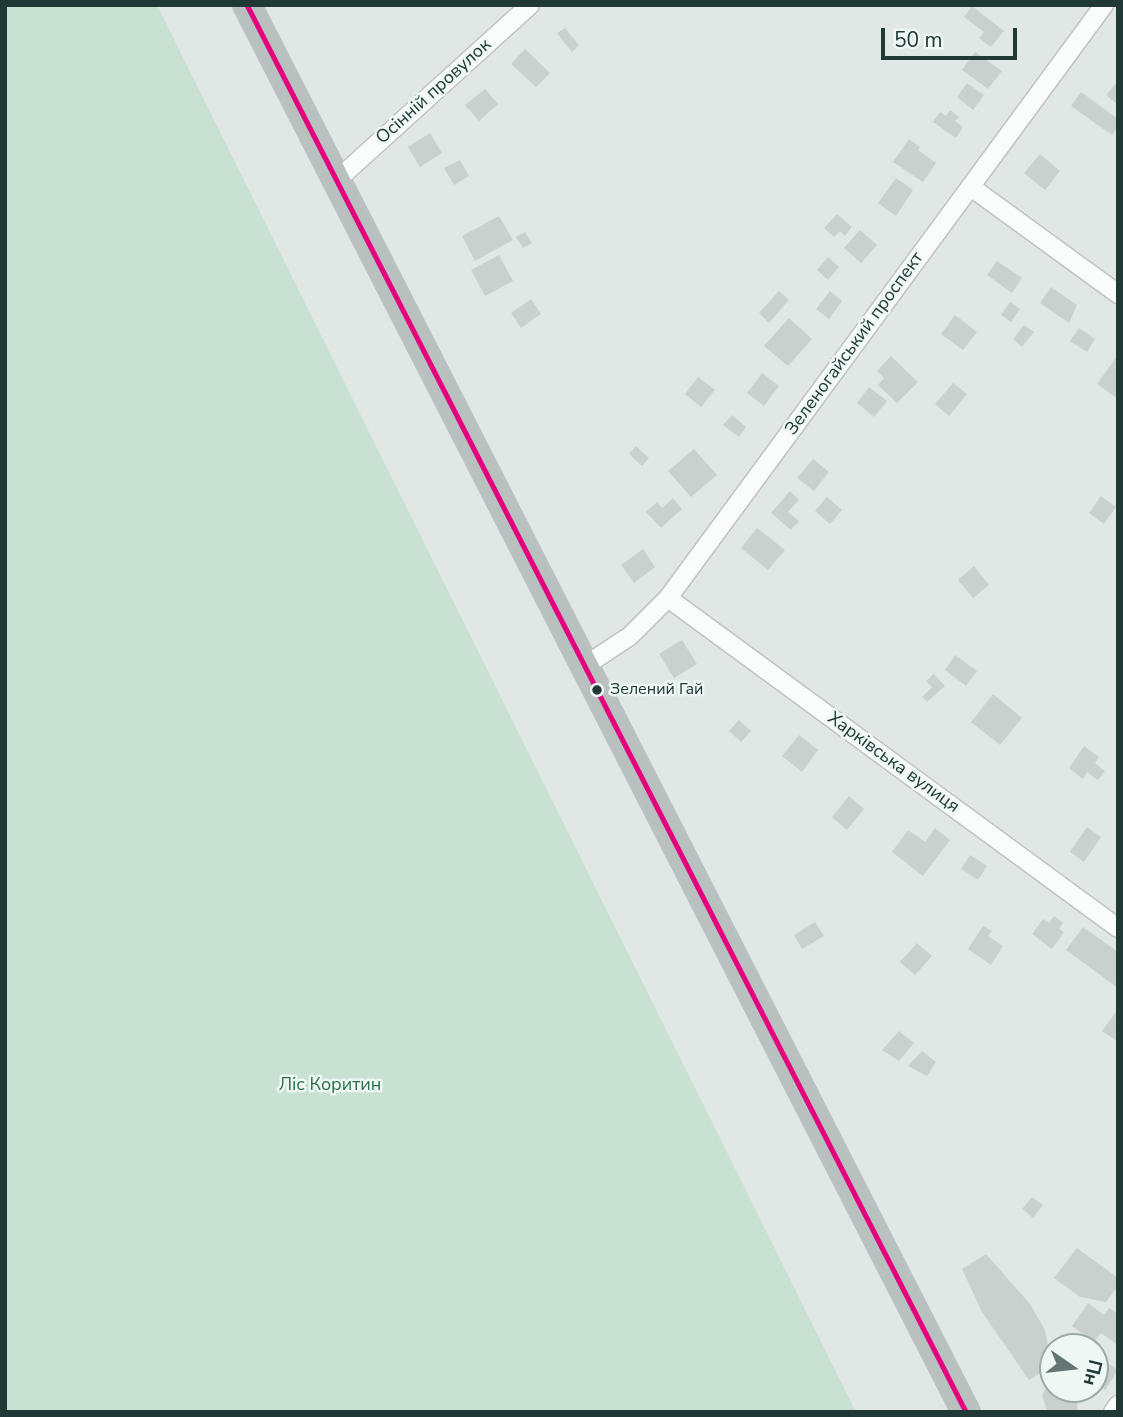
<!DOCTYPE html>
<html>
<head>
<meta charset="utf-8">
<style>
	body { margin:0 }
	#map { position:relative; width:1123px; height:1417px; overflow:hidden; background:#e1e7e5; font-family:"Nunito Sans",sans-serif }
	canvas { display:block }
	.frame { position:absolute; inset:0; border:7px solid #203936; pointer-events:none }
	.north { position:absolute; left:1039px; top:1333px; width:70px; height:70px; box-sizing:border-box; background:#eef7f3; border:2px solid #9caba7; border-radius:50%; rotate:104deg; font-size:19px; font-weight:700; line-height:28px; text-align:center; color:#203936 }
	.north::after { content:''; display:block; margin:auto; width:24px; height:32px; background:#647673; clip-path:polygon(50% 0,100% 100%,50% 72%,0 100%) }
	.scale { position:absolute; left:881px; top:28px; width:136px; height:32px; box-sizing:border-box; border:4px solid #203936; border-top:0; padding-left:9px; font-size:21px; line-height:24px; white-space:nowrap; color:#203936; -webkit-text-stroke:5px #eef7f3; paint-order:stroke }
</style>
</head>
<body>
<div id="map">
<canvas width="1123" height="1417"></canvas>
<div class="frame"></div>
<div class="north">Пн</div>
<div class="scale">50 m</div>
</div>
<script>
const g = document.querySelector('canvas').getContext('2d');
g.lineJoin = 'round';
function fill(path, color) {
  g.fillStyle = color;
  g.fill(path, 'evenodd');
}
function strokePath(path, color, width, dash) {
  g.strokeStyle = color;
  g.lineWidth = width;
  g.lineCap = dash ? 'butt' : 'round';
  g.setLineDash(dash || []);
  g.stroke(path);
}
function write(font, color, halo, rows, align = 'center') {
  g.font = font + ' "Nunito Sans",sans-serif';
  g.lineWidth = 5;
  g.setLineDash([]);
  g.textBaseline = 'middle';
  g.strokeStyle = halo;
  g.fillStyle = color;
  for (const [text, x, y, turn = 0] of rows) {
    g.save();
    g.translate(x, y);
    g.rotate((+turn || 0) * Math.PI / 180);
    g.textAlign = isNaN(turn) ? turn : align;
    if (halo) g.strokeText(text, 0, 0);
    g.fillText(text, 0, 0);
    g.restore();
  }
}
fill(new Path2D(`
	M 5,5 L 157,5 L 856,1412 L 5,1412 Z`), '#c9e1d3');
fill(new Path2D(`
	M 972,6 L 1004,31 L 991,47 L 979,38 L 984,32 L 964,17 Z
	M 565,28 L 579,45 L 572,52 L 557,33 Z
	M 525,49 L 550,73 L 536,87 L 511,64 Z
	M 975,52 L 1002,71 L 988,89 L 962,70 Z
	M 1118,81 L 1118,105 L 1106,95 Z
	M 967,83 L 984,95 L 973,110 L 957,97 Z
	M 485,89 L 498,104 L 479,121 L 465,105 Z
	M 1081,92 L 1118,119 L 1118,127 L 1112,135 L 1071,106 Z
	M 950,110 L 959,117 L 955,121 L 963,127 L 956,138 L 933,122 L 940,112 L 946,116 Z
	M 430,133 L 442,153 L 420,167 L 408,147 Z
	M 909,139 L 920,147 L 918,150 L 936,163 L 923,182 L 893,162 Z
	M 1040,154 L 1060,171 L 1045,190 L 1024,173 Z
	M 460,160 L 469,176 L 454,185 L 444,168 Z
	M 896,178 L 913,190 L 896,216 L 878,203 Z
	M 837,214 L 852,227 L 845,236 L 840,231 L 834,237 L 824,228 Z
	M 499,216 L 513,240 L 475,261 L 462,236 Z
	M 860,230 L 877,245 L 861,263 L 844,248 Z
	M 525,232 L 532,243 L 523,248 L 516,237 Z
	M 499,255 L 513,281 L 485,296 L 471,270 Z
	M 828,257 L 839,267 L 828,280 L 817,270 Z
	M 997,261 L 1022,278 L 1012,293 L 987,275 Z
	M 1051,287 L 1077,305 L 1069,323 L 1040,303 Z
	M 779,291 L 789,300 L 769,323 L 759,313 Z
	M 830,291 L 842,301 L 829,319 L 816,309 Z
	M 531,299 L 541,314 L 521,328 L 511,313 Z
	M 1010,302 L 1020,309 L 1011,322 L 1001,315 Z
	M 955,315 L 977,332 L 963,350 L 941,334 Z
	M 789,318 L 812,339 L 788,366 L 764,346 Z
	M 1024,325 L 1034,332 L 1022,347 L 1013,339 Z
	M 1079,328 L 1095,339 L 1087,352 L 1070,341 Z
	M 1118,355 L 1118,399 L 1097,384 Z
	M 891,356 L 918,382 L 897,403 L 878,385 L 884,378 L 877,371 Z
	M 762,373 L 779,386 L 764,406 L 747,393 Z
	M 698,377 L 715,390 L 701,407 L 685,394 Z
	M 953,383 L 967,394 L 949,416 L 935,404 Z
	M 869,387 L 887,401 L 874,417 L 857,403 Z
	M 732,415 L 746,427 L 739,437 L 723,425 Z
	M 636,446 L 649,458 L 642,466 L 629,454 Z
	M 694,449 L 717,475 L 691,497 L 668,471 Z
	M 813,459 L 829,472 L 814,491 L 797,478 Z
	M 790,491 L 799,500 L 788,512 L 799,521 L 791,530 L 771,513 Z
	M 1101,496 L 1116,507 L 1104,524 L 1089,513 Z
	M 827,497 L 842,510 L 830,524 L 815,511 Z
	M 673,498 L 682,509 L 661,528 L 646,512 L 657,502 L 662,508 Z
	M 757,528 L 785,550 L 768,570 L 741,548 Z
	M 643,549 L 655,567 L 634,583 L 621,565 Z
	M 974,566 L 989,585 L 973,598 L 958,580 Z
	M 682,640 L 697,664 L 674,678 L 659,654 Z
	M 955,655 L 977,671 L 966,686 L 945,670 Z
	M 934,674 L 945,686 L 927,702 L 922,697 L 932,687 L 926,681 Z
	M 993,694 L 1022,718 L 1000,745 L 971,722 Z
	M 739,720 L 751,731 L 741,742 L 729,731 Z
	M 799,735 L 818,750 L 802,772 L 782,756 Z
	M 1084,746 L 1099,757 L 1095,763 L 1105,771 L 1098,780 L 1087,772 L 1083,779 L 1069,768 Z
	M 849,796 L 864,809 L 847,830 L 832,817 Z
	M 1087,827 L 1101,837 L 1084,862 L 1070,852 Z
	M 935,828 L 950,840 L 923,876 L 892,852 L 908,830 L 925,842 Z
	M 970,855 L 987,866 L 978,880 L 961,869 Z
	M 1054,916 L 1063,923 L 1059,929 L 1064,932 L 1052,949 L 1032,934 L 1043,919 L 1049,923 Z
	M 815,922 L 824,936 L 802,949 L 794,935 Z
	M 983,926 L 992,931 L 988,936 L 1003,946 L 991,965 L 968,949 Z
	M 1083,927 L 1118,952 L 1118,988 L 1066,950 Z
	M 917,943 L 932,956 L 915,975 L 900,962 Z
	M 1118,1009 L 1118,1042 L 1102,1031 Z
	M 899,1031 L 914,1043 L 899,1061 L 882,1050 Z
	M 922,1051 L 936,1062 L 927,1076 L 908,1066 Z
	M 1032,1197 L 1043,1205 L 1033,1218 L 1022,1209 Z
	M 1077,1248 L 1118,1278 L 1118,1286 L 1106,1302 L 1080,1297 L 1054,1278 Z
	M 986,1254 L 1030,1304 L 1045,1330 L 1052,1365 L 1029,1380 L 982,1312 L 962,1269 Z
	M 1088,1303 L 1104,1315 L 1109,1308 L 1118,1314 L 1118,1345 L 1101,1333 L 1094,1342 L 1072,1326 Z
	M 1103,1360 L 1118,1370 L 1105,1390 L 1095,1383 L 1095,1371 Z
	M 1050,1378 L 1053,1389 L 1063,1389 L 1077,1401 L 1078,1412 L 1048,1412 L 1042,1396 Z`), '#cad0ce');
const minor = new Path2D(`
	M 337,180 L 530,5
	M 971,187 L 1118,294
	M 668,598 L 1118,928
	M 586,665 L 630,636 L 668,598 L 1104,5
	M 1113,1412 L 1118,1405`);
const highway = new Path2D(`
	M 247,5 L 966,1412`);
strokePath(minor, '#bec4c2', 21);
strokePath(highway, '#bbc3c2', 30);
strokePath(minor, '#fafbfb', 18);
strokePath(highway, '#b9c1c0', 26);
strokePath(new Path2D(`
	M 247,5 L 966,1412`), '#e5007d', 5);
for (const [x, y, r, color] of [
	[597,690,6,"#203936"]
]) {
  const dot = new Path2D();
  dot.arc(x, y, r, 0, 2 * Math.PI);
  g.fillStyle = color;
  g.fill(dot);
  strokePath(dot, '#eef7f3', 2.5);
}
write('16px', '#203936', '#eef7f3', [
	["Зелений Гай",610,690]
], 'left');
write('18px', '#203936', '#eef7f3', [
	["Осінній провулок",434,92,-42],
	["Зеленогайський проспект",855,344,-54],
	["Харківська вулиця",893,763,36]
]);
write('18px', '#2a704e', '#eef7f3', [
	["Ліс Коритин",330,1086]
]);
</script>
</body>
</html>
